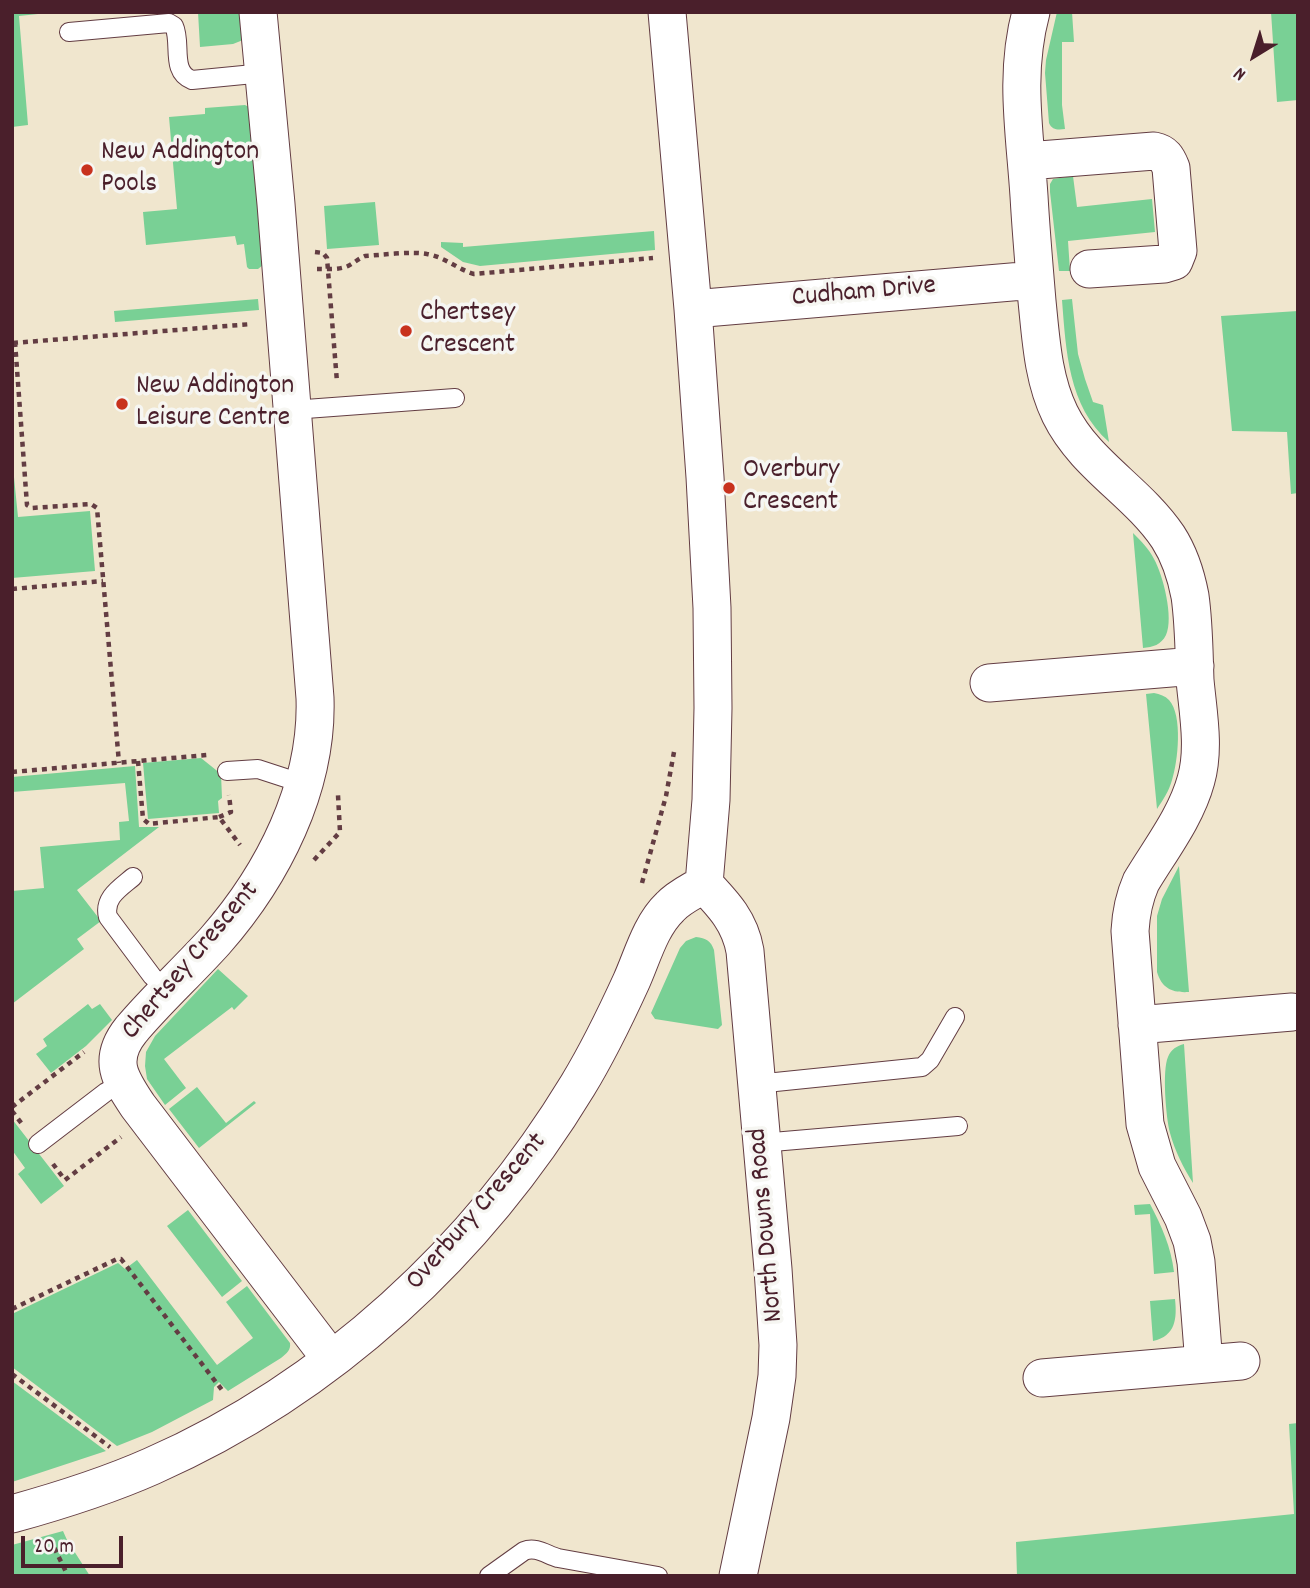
<!DOCTYPE html>
<html>
<head>
<meta charset="utf-8">
<style>
	body { margin:0 }
	#map { position:relative; width:1310px; height:1588px; overflow:hidden; background:#f0e6ce; font-family:Dekko,sans-serif }
	canvas { display:block }
	.frame { position:absolute; inset:0; border:14px solid #4a1f2b; pointer-events:none }
	.north { position:absolute; left:1219px; top:21px; width:70px; height:70px; -webkit-text-stroke:5px #f6f6f2; paint-order:stroke; rotate:218deg; font-size:19px; font-weight:700; line-height:28px; text-align:center; color:#4a1f2b }
	.north::after { content:''; display:block; margin:auto; width:24px; height:32px; background:#4a1f2b; clip-path:polygon(50% 0,100% 100%,50% 72%,0 100%) }
	.scale { position:absolute; left:21px; top:1536px; width:102px; height:32px; box-sizing:border-box; border:4px solid #4a1f2b; border-top:0; padding-left:9px; font-size:21px; line-height:24px; white-space:nowrap; color:#4a1f2b; -webkit-text-stroke:5px #f6f6f2; paint-order:stroke }
</style>
</head>
<body>
<div id="map">
<canvas width="1310" height="1588"></canvas>
<div class="frame"></div>
<div class="north">N</div>
<div class="scale">20 m</div>
</div>
<script>
const g = document.querySelector('canvas').getContext('2d');
g.lineJoin = 'round';
function fill(path, color) {
  g.fillStyle = color;
  g.fill(path, 'evenodd');
}
function strokePath(path, color, width, dash) {
  g.strokeStyle = color;
  g.lineWidth = width;
  g.lineCap = dash ? 'butt' : 'round';
  g.setLineDash(dash || []);
  g.stroke(path);
}
function write(font, color, halo, rows, align = 'center') {
  g.font = font + ' Dekko,sans-serif';
  g.lineWidth = 7;
  g.setLineDash([]);
  g.textBaseline = 'middle';
  g.strokeStyle = halo;
  g.fillStyle = color;
  for (const [text, x, y, turn = 0] of rows) {
    g.save();
    g.translate(x, y);
    g.rotate((+turn || 0) * Math.PI / 180);
    g.textAlign = isNaN(turn) ? turn : align;
    if (halo) g.strokeText(text, 0, 0);
    g.fillText(text, 0, 0);
    g.restore();
  }
}
fill(new Path2D(`
	M 12,12 L 57,12 L 19,16 L 28,125 L 12,127 Z
	M 198,12 L 244,12 L 243,40 L 233,44 L 200,47 Z
	M 1057,12 L 1072,12 L 1074,42 L 1062,42 L 1062,105 L 1065,129 C 1058,130 1052,130 1049,123 L 1045,73 L 1046,60 Z
	M 1271,12 L 1298,12 L 1298,100 L 1277,102 Z
	M 245,105 L 251,108 L 263,265 L 258,269 L 249,269 L 247,267 L 244,244 L 237,245 L 235,236 L 146,245 L 143,212 L 177,209 L 169,117 L 205,114 L 205,108 Z
	M 1073,176 L 1077,207 L 1152,199 L 1155,232 L 1068,241 L 1070,271 L 1059,271 L 1050,192 L 1050,184 L 1053,179 Z
	M 375,202 L 379,245 L 327,249 L 324,206 Z
	M 654,231 L 655,250 L 480,266 L 463,262 L 441,247 L 441,242 L 463,243 L 463,247 Z
	M 258,299 L 259,310 L 115,322 L 114,311 Z
	M 1072,299 L 1078,354 L 1085,379 L 1093,402 L 1103,405 L 1109,442 C 1068,406 1066,350 1062,300 Z
	M 1298,311 L 1298,493 L 1291,494 L 1287,432 L 1232,431 L 1221,316 Z
	M 12,457 L 18,517 L 90,511 L 95,571 L 12,578 Z
	M 1133,533 C 1141,541 1149,549 1154,559 C 1163,575 1174,618 1166,635 C 1161,645 1153,647 1143,648 Z
	M 1154,693 C 1160,694 1165,696 1169,700 C 1183,715 1178,762 1172,780 C 1169,791 1163,800 1157,809 L 1146,694 Z
	M 201,758 L 221,774 L 222,798 L 218,801 L 219,813 L 148,819 L 143,763 Z
	M 135,766 L 139,827 L 159,827 L 77,890 L 101,921 L 77,939 L 84,949 L 12,1004 L 12,891 L 44,888 L 40,847 L 120,840 L 119,822 L 129,821 L 125,783 L 12,792 L 12,777 Z
	M 1179,866 L 1189,992 C 1173,993 1162,989 1157,972 L 1157,916 L 1162,899 Z
	M 696,937 C 706,938 711,941 714,950 L 722,1025 L 718,1029 L 655,1019 L 651,1013 L 680,948 L 686,941 Z
	M 218,969 L 248,996 L 234,1010 L 232,1007 L 164,1059 L 186,1088 L 165,1105 L 147,1079 L 145,1066 L 146,1052 L 155,1036 Z
	M 88,1004 L 92,1009 L 100,1004 L 112,1020 L 86,1046 L 51,1073 L 36,1054 L 47,1046 L 43,1039 Z
	M 1184,1044 L 1193,1183 C 1183,1167 1175,1151 1170,1133 C 1166,1118 1162,1070 1168,1057 C 1171,1049 1177,1046 1184,1044 Z
	M 197,1087 L 226,1123 L 254,1101 L 256,1103 L 199,1148 L 169,1109 Z
	M 12,1119 L 64,1186 L 41,1204 L 18,1174 L 25,1168 L 12,1150 Z
	M 1150,1204 C 1162,1227 1171,1247 1174,1272 L 1154,1274 L 1150,1214 L 1135,1215 L 1134,1205 Z
	M 188,1210 L 242,1281 L 222,1297 L 167,1226 Z
	M 137,1260 L 217,1365 L 253,1338 L 226,1302 L 247,1286 L 290,1343 C 291,1350 287,1353 281,1358 L 228,1391 L 219,1382 L 214,1387 L 213,1400 L 152,1432 L 117,1446 L 12,1367 L 12,1314 L 118,1263 L 125,1269 Z
	M 1175,1299 C 1177,1318 1176,1336 1153,1341 L 1150,1301 Z
	M 12,1381 L 106,1451 L 12,1482 Z
	M 1298,1423 L 1298,1576 L 1017,1576 L 1016,1542 L 1294,1514 L 1289,1424 Z
	M 63,1531 L 67,1540 L 90,1576 L 12,1576 L 12,1545 Z`), '#79d095');
const lane = new Path2D(`
	M 69,32 L 169,23 L 174,26 C 182,43 170,72 192,80 L 264,73
	M 292,410 L 455,398
	M 227,771 L 258,769 L 304,784
	M 133,877 C 120,888 103,898 108,917 L 152,976 L 167,991
	M 756,1084 L 922,1067 L 930,1060 L 955,1017
	M 761,1143 L 958,1126
	M 38,1144 L 106,1092 L 122,1083
	M 489,1576 L 524,1551 C 536,1546 547,1555 558,1558 L 658,1576`);
const street = new Path2D(`
	M 258,12 L 276,204 L 315,698 C 318,787 273,875 215,941 C 188,971 157,999 131,1030 C 107,1060 120,1079 138,1106 L 331,1359
	M 1031,12 C 1014,75 1025,133 1029,196 C 1031,231 1034,266 1037,301 C 1041,340 1043,379 1060,414 C 1085,465 1137,491 1168,537 C 1179,554 1186,575 1190,596 C 1194,624 1194,653 1195,680 C 1198,713 1205,748 1196,780 C 1186,817 1160,850 1141,882 C 1134,898 1131,913 1130,931 L 1145,1124 L 1157,1166 L 1183,1217 L 1192,1241 L 1196,1262 L 1204,1364
	M 1027,161 L 1154,151 C 1164,153 1167,158 1171,168 L 1178,251 L 1174,261 L 1164,264 L 1089,269
	M 693,309 L 1035,280
	M 989,683 L 1195,666
	M 704,884 C 724,905 740,922 745,951 L 773,1269 L 778,1345 L 777,1376 L 771,1418 L 738,1576
	M 1137,1025 L 1292,1012
	M 1042,1378 L 1241,1361
	M 12,1514 C 59,1501 107,1486 152,1466 C 329,1388 478,1250 578,1085 C 598,1052 615,1017 631,982 C 642,958 650,926 670,907 C 679,897 693,891 704,884 L 711,800 L 713,708 L 712,608 L 705,477 L 693,309 L 667,12`);
strokePath(lane, '#633d43', 20);
strokePath(street, '#633d43', 39);
strokePath(new Path2D(`
	M 315,252 L 323,253 L 327,258 L 337,382
	M 317,269 C 327,269 339,270 348,266 C 354,263 358,259 365,256 C 381,255 412,251 427,254 C 445,257 457,269 474,274 L 653,258
	M 15,342 L 27,505 L 32,508 L 91,504 L 97,508 L 119,763
	M 13,343 L 252,324
	M 12,589 L 103,581
	M 138,761 L 143,819 L 149,824 L 219,817 L 240,845
	M 12,772 L 207,755
	M 219,817 L 231,812 L 229,795
	M 314,860 L 340,832 L 338,795
	M 642,883 L 666,796 L 674,752
	M 12,1107 L 84,1052
	M 12,1111 L 22,1124
	M 53,1164 L 65,1180 L 121,1137
	M 12,1309 L 117,1259 L 121,1259 L 222,1390
	M 12,1374 L 110,1447
	M 50,1539 L 68,1576`), '#633d43', 4.5, [5, 5]);
strokePath(lane, '#fff', 18);
strokePath(street, '#fff', 37);
for (const [x, y, r, color] of [
	[87,170,7,"#c8321e"],
	[406,331,7,"#c8321e"],
	[122,404,7,"#c8321e"],
	[729,488,7,"#c8321e"]
]) {
  const dot = new Path2D();
  dot.arc(x, y, r, 0, 2 * Math.PI);
  g.fillStyle = color;
  g.fill(dot);
  strokePath(dot, '#f6f6f2', 2.5);
}
write('28px', '#4a1f2b', '#f6f6f2', [
	["New Addington",101,154],
	["Pools",101,186],
	["Chertsey",420,315],
	["Crescent",420,347],
	["New Addington",136,388],
	["Leisure Centre",136,420],
	["Overbury",743,472],
	["Crescent",743,504]
], 'left');
write('28px', '#4a1f2b', '#f6f6f2', [
	["Cudham Drive",864,294,-5],
	["Chertsey Crescent",192,962,-50],
	["Overbury Crescent",478,1213,-49],
	["North Downs Road",768,1225,-95]
]);
</script>
</body>
</html>
